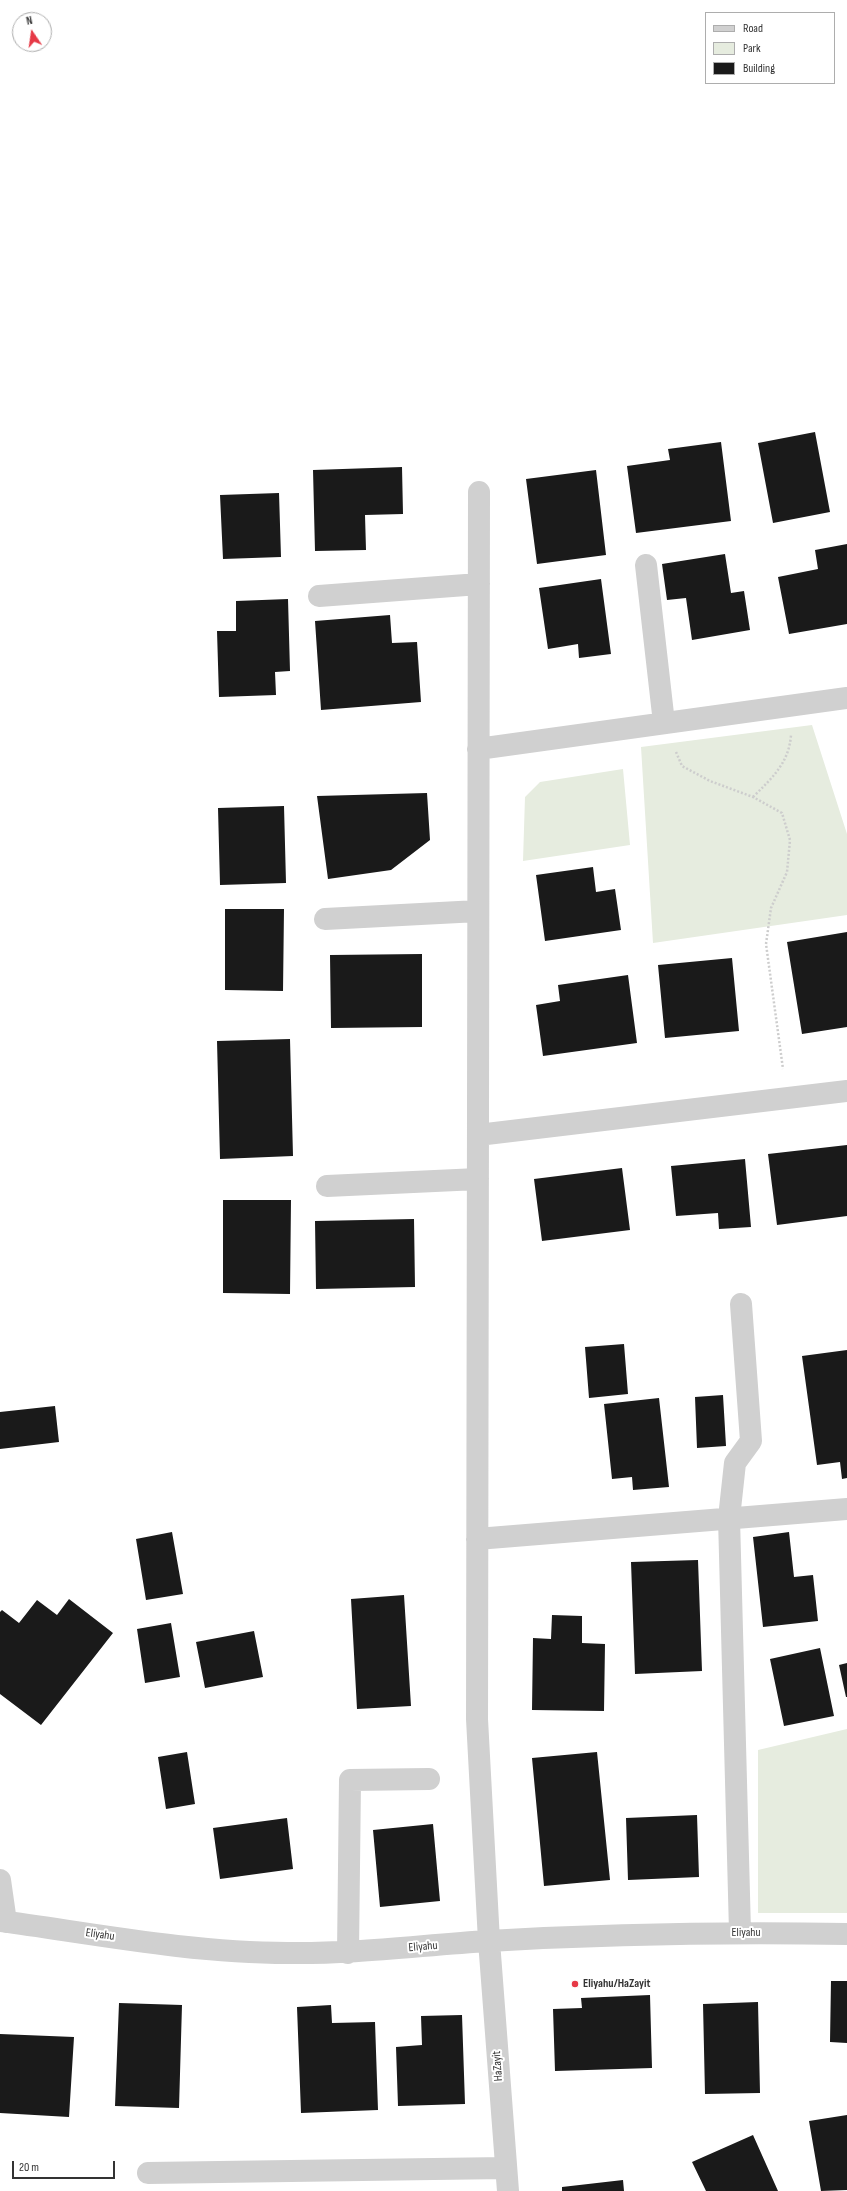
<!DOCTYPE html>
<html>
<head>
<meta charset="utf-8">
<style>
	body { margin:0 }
	#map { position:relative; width:847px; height:2191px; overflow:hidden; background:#fff; font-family:"Sofia Sans Condensed",sans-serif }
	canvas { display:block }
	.legend { position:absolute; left:705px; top:12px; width:130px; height:72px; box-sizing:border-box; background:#fff; border:1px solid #adadad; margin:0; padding:5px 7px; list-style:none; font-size:12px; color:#333 }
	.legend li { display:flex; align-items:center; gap:8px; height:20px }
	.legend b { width:20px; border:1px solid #adadad }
	.north { position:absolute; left:12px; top:12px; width:40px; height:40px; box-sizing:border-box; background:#fff; border:1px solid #adadad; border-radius:50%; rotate:347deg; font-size:11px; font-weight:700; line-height:16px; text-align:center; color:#333 }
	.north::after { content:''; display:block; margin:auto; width:14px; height:18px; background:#e63946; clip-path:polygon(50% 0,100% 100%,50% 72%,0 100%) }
	.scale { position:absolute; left:12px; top:2161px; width:103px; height:18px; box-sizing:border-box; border:2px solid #333; border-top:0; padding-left:5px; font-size:12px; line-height:14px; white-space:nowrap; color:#333; -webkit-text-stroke:3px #fff; paint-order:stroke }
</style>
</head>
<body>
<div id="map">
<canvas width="847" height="2191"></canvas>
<ul class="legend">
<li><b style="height:5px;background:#d0d0d0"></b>Road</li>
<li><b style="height:11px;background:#e6ecdf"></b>Park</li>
<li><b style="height:11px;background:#1a1a1a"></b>Building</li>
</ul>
<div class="north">N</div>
<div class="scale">20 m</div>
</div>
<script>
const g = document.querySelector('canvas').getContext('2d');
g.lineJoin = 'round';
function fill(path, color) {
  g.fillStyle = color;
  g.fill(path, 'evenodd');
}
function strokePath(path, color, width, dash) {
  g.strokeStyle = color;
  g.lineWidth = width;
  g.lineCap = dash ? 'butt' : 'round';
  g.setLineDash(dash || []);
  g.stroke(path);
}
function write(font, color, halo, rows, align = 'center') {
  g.font = font + ' "Sofia Sans Condensed",sans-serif';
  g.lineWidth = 4;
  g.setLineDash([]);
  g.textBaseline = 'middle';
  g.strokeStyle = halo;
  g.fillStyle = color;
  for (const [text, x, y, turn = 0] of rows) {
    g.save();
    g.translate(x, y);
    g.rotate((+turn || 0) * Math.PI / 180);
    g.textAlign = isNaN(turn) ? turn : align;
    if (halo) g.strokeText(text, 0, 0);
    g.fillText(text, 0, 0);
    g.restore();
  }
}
fill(new Path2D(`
	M 812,725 L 847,834 L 847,915 L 653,943 L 641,747 Z
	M 623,769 L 630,845 L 523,861 L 525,797 L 540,782 Z
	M 847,1729 L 847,1913 L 758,1913 L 758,1750 Z`), '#e6ecdf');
fill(new Path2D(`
	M 815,432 L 830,512 L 773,523 L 758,443 Z
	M 721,442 L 731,521 L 636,533 L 627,466 L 670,460 L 668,449 Z
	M 402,467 L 403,514 L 365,515 L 366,550 L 315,551 L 313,470 Z
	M 596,470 L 606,555 L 537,564 L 526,479 Z
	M 279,493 L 281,557 L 223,559 L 220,495 Z
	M 847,544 L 847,624 L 789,634 L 778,577 L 818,569 L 815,550 Z
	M 725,554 L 731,593 L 744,591 L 750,630 L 692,640 L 686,598 L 667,600 L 662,564 Z
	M 601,579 L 611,654 L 579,658 L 578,644 L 548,649 L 539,588 Z
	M 288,599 L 290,671 L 275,672 L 276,695 L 219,697 L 217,631 L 236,631 L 236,601 Z
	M 390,615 L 392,643 L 417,642 L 421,702 L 321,710 L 315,621 Z
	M 427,793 L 430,840 L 391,870 L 328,879 L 317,796 Z
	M 284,806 L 286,883 L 220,885 L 218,808 Z
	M 593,867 L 596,892 L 615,889 L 621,930 L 545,941 L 536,875 Z
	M 225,909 L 284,909 L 283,991 L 225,990 Z
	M 847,932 L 847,1027 L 802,1034 L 787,942 Z
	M 422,954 L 422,1027 L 331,1028 L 330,955 Z
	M 732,958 L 739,1031 L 665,1038 L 658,965 Z
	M 628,975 L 637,1043 L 543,1056 L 536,1005 L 560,1001 L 558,985 Z
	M 290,1039 L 293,1156 L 220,1159 L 217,1041 Z
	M 847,1145 L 847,1216 L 777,1225 L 768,1154 Z
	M 745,1159 L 751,1227 L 719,1229 L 718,1213 L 676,1216 L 671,1166 Z
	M 622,1168 L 630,1230 L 542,1241 L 534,1179 Z
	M 223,1200 L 291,1200 L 290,1294 L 223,1293 Z
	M 414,1219 L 415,1287 L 316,1289 L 315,1221 Z
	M 624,1344 L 628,1394 L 589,1398 L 585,1347 Z
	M 847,1350 L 847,1478 L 842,1479 L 840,1462 L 817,1465 L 802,1356 Z
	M 723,1395 L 726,1446 L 697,1448 L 695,1397 Z
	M 659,1398 L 669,1487 L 633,1490 L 632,1477 L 612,1479 L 604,1404 Z
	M 55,1406 L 59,1442 L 0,1449 L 0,1412 Z
	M 172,1532 L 183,1594 L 146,1600 L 136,1539 Z
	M 789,1532 L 794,1577 L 813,1575 L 818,1621 L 763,1627 L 753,1537 Z
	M 698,1560 L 702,1671 L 635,1674 L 631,1562 Z
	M 404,1595 L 411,1706 L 357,1709 L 351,1599 Z
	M 69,1599 L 113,1633 L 41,1725 L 0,1694 L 0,1612 L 2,1610 L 19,1623 L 37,1600 L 57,1615 Z
	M 552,1615 L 582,1616 L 582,1643 L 605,1644 L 604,1711 L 532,1710 L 533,1638 L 551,1639 Z
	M 171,1623 L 180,1677 L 145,1683 L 137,1629 Z
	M 254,1631 L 263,1677 L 205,1688 L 196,1642 Z
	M 820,1648 L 834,1716 L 784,1726 L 770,1659 Z
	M 847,1663 L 847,1697 L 846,1697 L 839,1665 Z
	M 187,1752 L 195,1804 L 166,1809 L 158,1757 Z
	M 597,1752 L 610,1880 L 544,1886 L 532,1758 Z
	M 697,1815 L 699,1877 L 628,1880 L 626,1818 Z
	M 287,1818 L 293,1869 L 220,1879 L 213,1828 Z
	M 433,1824 L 440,1901 L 380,1907 L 373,1830 Z
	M 831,1981 L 847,1981 L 847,2043 L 830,2042 Z
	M 650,1995 L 652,2068 L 555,2071 L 553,2009 L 582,2008 L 581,1998 Z
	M 758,2002 L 760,2093 L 705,2094 L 703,2004 Z
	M 119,2003 L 182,2005 L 179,2108 L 115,2106 Z
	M 331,2005 L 332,2023 L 375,2022 L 378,2110 L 301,2113 L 297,2007 Z
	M 462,2015 L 465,2104 L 398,2106 L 396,2047 L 422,2045 L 421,2016 Z
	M 0,2034 L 74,2037 L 69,2117 L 0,2113 Z
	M 847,2115 L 847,2190 L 821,2191 L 809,2121 Z
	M 753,2135 L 778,2191 L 706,2191 L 692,2162 Z
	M 623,2180 L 624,2191 L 562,2191 L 562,2187 Z`), '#1a1a1a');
strokePath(new Path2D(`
	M 676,752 L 682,766 L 710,781 L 753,797 L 782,813 L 790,840 L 787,872 L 771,908 L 766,944 L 783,1069
	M 753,797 C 772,778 789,763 791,735`), '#cdcdcd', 2.5, [2, 2]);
strokePath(new Path2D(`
	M 479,492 L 477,1719 L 489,1941 L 508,2191
	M 646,565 L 664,723
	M 319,596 L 479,584
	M 478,749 L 847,698
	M 325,919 L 478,911
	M 478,1135 L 847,1091
	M 327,1186 L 478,1179
	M 477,1539 L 847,1509
	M 0,1880 L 6,1922
	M 0,1921 C 95,1934 192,1953 288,1953 C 355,1954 422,1945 489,1941 C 608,1934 728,1932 847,1934
	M 740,1932 L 729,1518 L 735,1463 L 751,1441 L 741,1304
	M 348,1953 L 350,1780 L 429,1779
	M 148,2173 L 505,2168`), '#d0d0d0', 22);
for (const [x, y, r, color] of [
	[575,1984,4,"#e63946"]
]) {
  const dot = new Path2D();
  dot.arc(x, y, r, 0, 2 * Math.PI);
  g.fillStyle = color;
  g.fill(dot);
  strokePath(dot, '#fff', 1.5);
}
write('12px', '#333', '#fff', [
	["Eliyahu",746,1933],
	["Eliyahu",100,1935,8],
	["Eliyahu",423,1947,-5],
	["HaZayit",498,2066,-94]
]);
write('bold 12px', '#333', '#fff', [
	["Eliyahu/HaZayit",583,1984]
], 'left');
</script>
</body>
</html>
